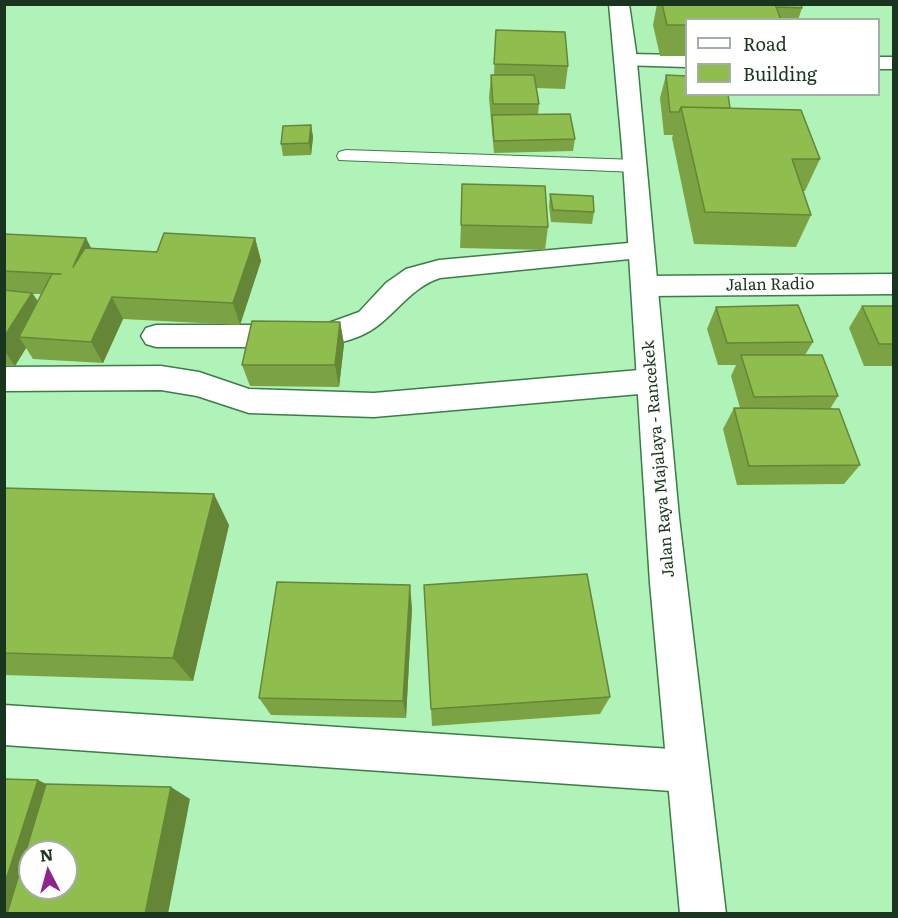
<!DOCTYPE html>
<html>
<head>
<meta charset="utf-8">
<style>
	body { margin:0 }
	#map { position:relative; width:898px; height:918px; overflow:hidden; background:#b0f3b9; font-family:Literata,serif }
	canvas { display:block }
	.frame { position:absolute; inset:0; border:6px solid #1a351f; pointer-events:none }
	.legend { position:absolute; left:685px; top:18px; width:195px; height:78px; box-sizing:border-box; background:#fff; border:2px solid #a3aea5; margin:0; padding:8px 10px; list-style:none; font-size:18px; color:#1a351f }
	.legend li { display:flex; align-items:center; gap:12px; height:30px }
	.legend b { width:30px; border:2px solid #a3aea5 }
	.north { position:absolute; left:18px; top:840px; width:60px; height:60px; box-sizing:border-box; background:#fff; border:2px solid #a3aea5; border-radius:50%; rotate:354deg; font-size:16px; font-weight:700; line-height:24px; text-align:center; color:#1a351f }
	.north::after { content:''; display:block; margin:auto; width:21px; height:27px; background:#8d268c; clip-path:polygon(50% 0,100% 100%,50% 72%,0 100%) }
</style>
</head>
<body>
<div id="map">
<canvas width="898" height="918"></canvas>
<div class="frame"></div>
<ul class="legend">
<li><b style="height:8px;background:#fff"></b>Road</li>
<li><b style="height:16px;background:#90be4e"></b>Building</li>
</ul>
<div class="north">N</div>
</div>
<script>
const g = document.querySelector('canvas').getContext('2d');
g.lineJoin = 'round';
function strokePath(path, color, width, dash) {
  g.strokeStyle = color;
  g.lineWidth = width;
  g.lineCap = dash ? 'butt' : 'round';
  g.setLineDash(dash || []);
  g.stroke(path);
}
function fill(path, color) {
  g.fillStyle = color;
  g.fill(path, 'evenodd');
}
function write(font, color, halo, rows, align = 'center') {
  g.font = font + ' Literata,serif';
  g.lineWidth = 6;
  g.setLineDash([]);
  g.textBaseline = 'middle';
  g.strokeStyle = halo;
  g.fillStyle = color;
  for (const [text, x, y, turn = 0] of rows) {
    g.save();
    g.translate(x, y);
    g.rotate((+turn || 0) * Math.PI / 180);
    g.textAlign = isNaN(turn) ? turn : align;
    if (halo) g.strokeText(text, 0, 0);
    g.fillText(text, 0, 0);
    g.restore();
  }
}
const lane = new Path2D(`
	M 346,150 L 637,160 L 646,166 L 637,172 L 339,160 L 337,156 L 339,152 Z`);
const street = new Path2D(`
	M 627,54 L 686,55 L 686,67 L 619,65 L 616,60 L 619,55 Z
	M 878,57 L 894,57 L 894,69 L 878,69 Z
	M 640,242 L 650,245 L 653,251 L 650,257 L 440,278 C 406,289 392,323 360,336 C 327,350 292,347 257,347 C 223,347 190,347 156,347 L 146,344 L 141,336 L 146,328 L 156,325 L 323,325 L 359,312 L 386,283 L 406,269 L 439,260 Z
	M 894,274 L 894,294 L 646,296 L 636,293 L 632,286 L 636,279 L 646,276 Z
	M 161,366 L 199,372 L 249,389 L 374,393 L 651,369 L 662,373 L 666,381 L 662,389 L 651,393 L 374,417 L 249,413 L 197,396 L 161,390 L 4,391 L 4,367 Z
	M 4,705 L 686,750 L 701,756 L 707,771 L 701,786 L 686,792 L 4,745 Z`);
const secondary = new Path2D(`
	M 609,4 L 629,4 L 636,52 L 679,517 L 726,914 L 680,914 L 650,583 L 622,147 Z`);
strokePath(lane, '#3c7c49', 2);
strokePath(street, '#3c7c49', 3);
strokePath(secondary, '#3c7c49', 3);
fill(lane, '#fff');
fill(street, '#fff');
fill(secondary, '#fff');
fill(new Path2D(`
	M 657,4 L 801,4 L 802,8 L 798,20 L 687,20 L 687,56 L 660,56 L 653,25 Z
	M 496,30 L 568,66 L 565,89 L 536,88 L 539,104 L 538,115 L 575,139 L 573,151 L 494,153 L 489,98 L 491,75 L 494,75 Z
	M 666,75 L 730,108 L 820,159 L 805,191 L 803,191 L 811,215 L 796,247 L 694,244 L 672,138 L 673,135 L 664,135 L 660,98 Z
	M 311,125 L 313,137 L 311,155 L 283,156 L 281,144 Z
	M 550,194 L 594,212 L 592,224 L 551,222 L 549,206 Z
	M 461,225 L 548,227 L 545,250 L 460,248 Z
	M 4,234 L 86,238 L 91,248 L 157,252 L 255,238 L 261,261 L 240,325 L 123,319 L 103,363 L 33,359 L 26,348 L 15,366 L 4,365 ZM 33,294 L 41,294 L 38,301 Z
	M 862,306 L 894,306 L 894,366 L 864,366 L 849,328 Z
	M 716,307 L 813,342 L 805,355 L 838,396 L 830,409 L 860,465 L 844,484 L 737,485 L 723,429 L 734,408 L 740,408 L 731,376 L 736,365 L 718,365 L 707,329 Z
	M 340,322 L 344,344 L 339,387 L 250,386 L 242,365 Z
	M 4,488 L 229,525 L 193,681 L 4,675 Z
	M 424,585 L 610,697 L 600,714 L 432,726 Z
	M 412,608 L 406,718 L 271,715 L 259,698 Z`), '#7ca343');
fill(new Path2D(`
	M 311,125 L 313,137 L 311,155 L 309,143 Z
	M 86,238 L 97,260 L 73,267 Z
	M 255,238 L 261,261 L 240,325 L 233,303 Z
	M 32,293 L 46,315 L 19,337 L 26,348 L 15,366 L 4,350 L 4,337 Z
	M 112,297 L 123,319 L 103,363 L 91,342 Z
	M 340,322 L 344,344 L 339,387 L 335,365 Z
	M 214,494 L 229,525 L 193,681 L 173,658 Z
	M 410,585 L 412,608 L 406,718 L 403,701 Z
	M 38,780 L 65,793 L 30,914 L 4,914 L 4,886 Z
	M 171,787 L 190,799 L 168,914 L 145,914 Z`), '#658537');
const building = new Path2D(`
	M 662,4 L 775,4 L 781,20 L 687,20 L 687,25 L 667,25 Z
	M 775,4 L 801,4 L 802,8 L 776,7 Z
	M 496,30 L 565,32 L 568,66 L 494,64 Z
	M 491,75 L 534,75 L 539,104 L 493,104 Z
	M 666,75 L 687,76 L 687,94 L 728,94 L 730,108 L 681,107 L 679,112 L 670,112 Z
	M 681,107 L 801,110 L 820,159 L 792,159 L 811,215 L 705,212 Z
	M 570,114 L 575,139 L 494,141 L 492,115 Z
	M 311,125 L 309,143 L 281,144 L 283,126 Z
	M 462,184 L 545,186 L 548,227 L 461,225 Z
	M 550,194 L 593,196 L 594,212 L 553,210 Z
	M 164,233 L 255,238 L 233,303 L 112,297 L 91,342 L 19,337 L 52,274 L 61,274 L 4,271 L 4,234 L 86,238 L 73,267 L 85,248 L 157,252 Z
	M 4,290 L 32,293 L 4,337 Z
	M 798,305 L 813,342 L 727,343 L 716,307 Z
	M 862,306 L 894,306 L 894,344 L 879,344 Z
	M 252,321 L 340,322 L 335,365 L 242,365 Z
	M 741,355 L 822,355 L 838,396 L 754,397 Z
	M 734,408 L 839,409 L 860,465 L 749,466 Z
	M 4,488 L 214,494 L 173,658 L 4,653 Z
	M 587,574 L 610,697 L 431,709 L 424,585 Z
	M 277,582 L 410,585 L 403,701 L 259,698 Z
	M 4,779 L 38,780 L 4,886 Z
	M 46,784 L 171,787 L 145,914 L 7,914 ZM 30,852 L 66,852 L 66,888 L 30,888 Z`);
fill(building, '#90be4e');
strokePath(building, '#658537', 1.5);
write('16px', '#1a351f', '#fff', [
	["Jalan Radio",770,285,-1],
	["Jalan Raya Majalaya - Rancekek",659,459,-95]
]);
</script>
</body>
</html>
